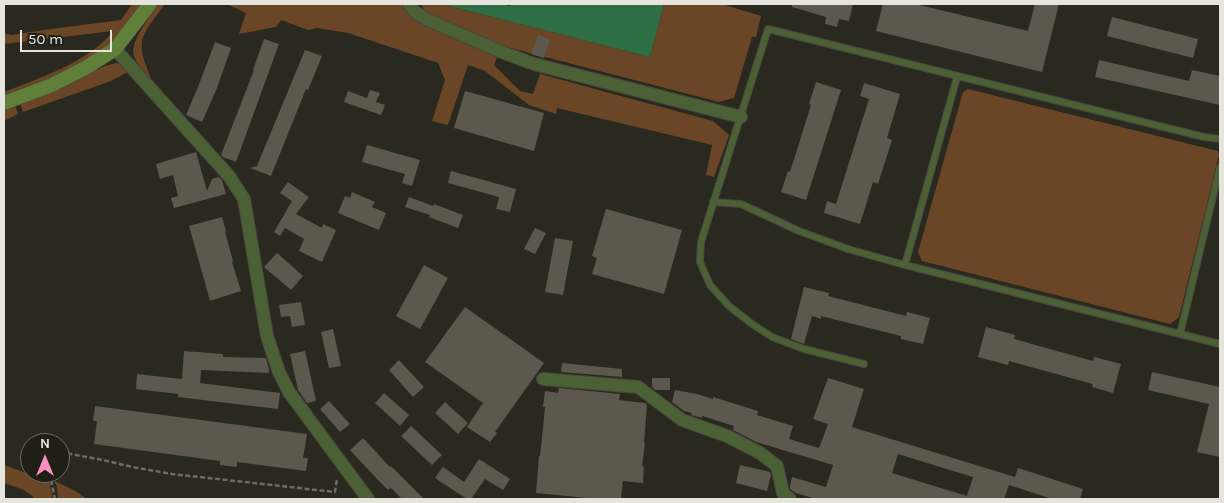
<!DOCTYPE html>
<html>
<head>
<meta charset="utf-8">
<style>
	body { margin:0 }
	#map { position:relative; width:1224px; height:503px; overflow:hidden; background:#29291f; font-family:Karla,sans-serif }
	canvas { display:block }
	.frame { position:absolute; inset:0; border:5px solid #e5e5de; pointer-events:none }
	.north { position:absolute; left:20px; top:433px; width:50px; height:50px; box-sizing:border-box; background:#201f15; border:1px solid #6f6e65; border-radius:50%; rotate:0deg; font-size:14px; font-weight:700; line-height:20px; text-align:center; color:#e5e5de }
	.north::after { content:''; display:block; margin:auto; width:18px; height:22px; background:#fb8fc4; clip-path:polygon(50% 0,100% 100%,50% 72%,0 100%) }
	.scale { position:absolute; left:20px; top:30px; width:92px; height:22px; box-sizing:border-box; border:2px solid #e5e5de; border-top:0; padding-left:6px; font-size:15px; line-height:18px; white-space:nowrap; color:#e5e5de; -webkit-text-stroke:4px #201f15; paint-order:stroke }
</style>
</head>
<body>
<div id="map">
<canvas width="1224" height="503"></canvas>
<div class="frame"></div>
<div class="north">N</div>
<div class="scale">50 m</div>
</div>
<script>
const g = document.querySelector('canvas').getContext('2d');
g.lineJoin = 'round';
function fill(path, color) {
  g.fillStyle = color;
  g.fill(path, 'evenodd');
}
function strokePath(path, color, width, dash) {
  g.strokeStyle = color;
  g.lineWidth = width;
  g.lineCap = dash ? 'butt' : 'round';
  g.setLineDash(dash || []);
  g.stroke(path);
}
fill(new Path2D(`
	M 132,4 L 141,4 C 132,17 123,33 110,44 C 81,71 40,83 4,98 L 4,92 C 39,78 89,62 113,31 L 4,44 L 4,33 L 11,35 L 51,29 L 121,20 Z
	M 159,4 L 165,4 C 159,13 143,31 142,42 C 140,55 148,69 152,81 C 146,73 137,65 134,56 C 129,42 151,15 159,4 Z
	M 227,4 L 402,4 L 410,16 L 422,22 L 497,57 L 494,65 L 520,91 L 533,94 L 540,74 L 713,121 L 729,135 L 714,177 L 706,175 L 712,145 L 557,108 L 556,114 L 529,105 L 485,71 L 468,65 L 448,125 L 432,121 L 445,80 L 438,63 L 348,33 L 317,28 L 308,30 L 281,20 L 276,27 L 239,34 L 246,13 Z
	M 421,4 L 441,4 L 650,57 L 664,4 L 722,4 L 761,16 L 756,37 L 752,37 L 734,98 L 719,102 L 503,46 L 440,20 L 425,11 Z
	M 116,63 L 122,65 L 128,72 L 111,81 L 23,112 L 20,103 L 105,66 Z
	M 968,89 L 1218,151 L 1219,155 L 1179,317 L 1170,324 L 922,261 L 918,252 L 963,92 Z
	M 15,105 L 18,114 L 4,121 L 4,111 Z
	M 4,465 L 49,481 L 53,499 L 36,499 L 24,490 L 4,483 Z
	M 54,481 C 65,486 77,490 86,499 L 58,499 L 57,487 Z`), '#6a4526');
fill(new Path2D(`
	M 446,4 L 501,4 L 510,6 L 511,4 L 664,4 L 650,57 L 445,5 Z`), '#2e6e44');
fill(new Path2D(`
	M 792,4 L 853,4 L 849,21 L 839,19 L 837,27 L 825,24 L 826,17 L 792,7 Z
	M 883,4 L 915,4 L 1028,31 L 1035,4 L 1059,4 L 1042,72 L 876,31 Z
	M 1112,17 L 1198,39 L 1193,58 L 1107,36 Z
	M 538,35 L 550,39 L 544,58 L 531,54 Z
	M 264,39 L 279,44 L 236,162 L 223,157 L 221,155 L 254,70 L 253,70 Z
	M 215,42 L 231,48 L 217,88 L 202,122 L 186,115 L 198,87 Z
	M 305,50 L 322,56 L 308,90 L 306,89 L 271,176 L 250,168 L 257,166 Z
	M 1099,60 L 1189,81 L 1192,70 L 1220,76 L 1220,105 L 1095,77 Z
	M 816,82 L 841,90 L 806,200 L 781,192 L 788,171 L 790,172 L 811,105 L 809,104 Z
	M 864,83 L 900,94 L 887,138 L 892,140 L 878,184 L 873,182 L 860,224 L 824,213 L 827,201 L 836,204 L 869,99 L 860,96 Z
	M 370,90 L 380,93 L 376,102 L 385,105 L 381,115 L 344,102 L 348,91 L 367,98 Z
	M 465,91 L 544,113 L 534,151 L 454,128 Z
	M 367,145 L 420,160 L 412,186 L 402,183 L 405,174 L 362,162 Z
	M 196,152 L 207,191 L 212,179 L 219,177 L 222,180 L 226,194 L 174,208 L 171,198 L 178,196 L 173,175 L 160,179 L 156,164 Z
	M 451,171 L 516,189 L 510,212 L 496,209 L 499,197 L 448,183 Z
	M 288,182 L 309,197 L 296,214 L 322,228 L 323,224 L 336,230 L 322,262 L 299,251 L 304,239 L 285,228 L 280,236 L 274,232 L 292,201 L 280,193 Z
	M 352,192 L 375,202 L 372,207 L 386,213 L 379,230 L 338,213 L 345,196 L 350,198 Z
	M 409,197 L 433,206 L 434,204 L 463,215 L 458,228 L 429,217 L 430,215 L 405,207 Z
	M 606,209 L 682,230 L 664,294 L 592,274 L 597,258 L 592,256 Z
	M 222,217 L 226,231 L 225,232 L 233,261 L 232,262 L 241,291 L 210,301 L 189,226 Z
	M 535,228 L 546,233 L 535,254 L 524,249 Z
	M 555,238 L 573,241 L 563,295 L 545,292 Z
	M 277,253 L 303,276 L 291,290 L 264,267 Z
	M 424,265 L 448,278 L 420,329 L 396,316 Z
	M 804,287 L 829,293 L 828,296 L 906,316 L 907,312 L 930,318 L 923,344 L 901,339 L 901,336 L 821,316 L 821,319 L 812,316 L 804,344 L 791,339 Z
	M 301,302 L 305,325 L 292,327 L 290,316 L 281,317 L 279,305 Z
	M 465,307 L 544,363 L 495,432 L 497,433 L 490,442 L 467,427 L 483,403 L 425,362 Z
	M 986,327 L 1015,335 L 1014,339 L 1093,361 L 1094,357 L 1121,364 L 1113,393 L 1092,387 L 1093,384 L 1009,361 L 1008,365 L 978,357 Z
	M 333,329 L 341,366 L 329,368 L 321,332 Z
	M 184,351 L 223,354 L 223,357 L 266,358 L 269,369 L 269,373 L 201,370 L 200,383 L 280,393 L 278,409 L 178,397 L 178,394 L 136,389 L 137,374 L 182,379 Z
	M 305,351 L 316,401 L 307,403 L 298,390 L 290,354 Z
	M 399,360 L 424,387 L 413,397 L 389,370 Z
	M 562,363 L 622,369 L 622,377 L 561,372 Z
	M 1152,372 L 1220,387 L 1220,457 L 1197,452 L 1209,404 L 1148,390 Z
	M 652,378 L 670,378 L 670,390 L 655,390 L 652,387 Z
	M 828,378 L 864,389 L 852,427 L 1015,477 L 1018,468 L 1083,489 L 1080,499 L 1052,499 L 1009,485 L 1004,499 L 816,499 L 796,493 L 790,489 L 790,486 L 792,477 L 826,487 L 833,465 L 756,442 L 733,430 L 734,426 L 702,416 L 702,418 L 691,415 L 692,413 L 684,411 L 672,402 L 675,390 L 697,394 L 713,399 L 713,397 L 758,411 L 757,415 L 793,426 L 789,439 L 819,448 L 828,424 L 813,419 ZM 898,454 L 973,477 L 967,496 L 892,473 Z
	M 559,388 L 620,394 L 619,400 L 645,403 L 647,404 L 644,443 L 645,443 L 642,466 L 644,467 L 643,483 L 623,481 L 621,499 L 597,499 L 536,493 L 539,456 L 540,456 L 543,428 L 545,407 L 543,407 L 545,391 L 558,393 Z
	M 384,393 L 409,415 L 400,426 L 375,403 Z
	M 329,401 L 350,424 L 340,432 L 320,409 Z
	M 445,402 L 468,423 L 458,434 L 435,413 Z
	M 95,406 L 307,434 L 303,458 L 308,458 L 306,471 L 237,462 L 237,467 L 220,465 L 220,461 L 94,444 L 97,421 L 93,421 Z
	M 411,426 L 442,455 L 432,465 L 401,436 Z
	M 363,438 L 390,467 L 391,466 L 424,499 L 402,499 L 391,488 L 388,490 L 377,479 L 350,450 Z
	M 479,459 L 510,479 L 503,490 L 485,479 L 471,499 L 467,499 L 435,478 L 443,467 L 464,482 Z
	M 740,465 L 770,472 L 771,475 L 767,491 L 736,483 Z`), '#5d584d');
const service = new Path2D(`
	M 713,202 L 741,204 L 799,231 L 848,249 L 905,265 L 1220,344
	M 905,265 L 957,77
	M 1180,334 L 1220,167
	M 864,364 L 804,349 L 772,337 L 752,324 L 729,306 L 710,285 L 700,262 L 701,242 L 768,29 L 1204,137 L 1220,139`);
const minor = new Path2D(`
	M 409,4 L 415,12 L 426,19 L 499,51 L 534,64 L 741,117
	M 115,49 L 229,176 L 244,199 L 267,336 L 279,372 L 289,392 L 368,499
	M 543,379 L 638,387 L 682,420 L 727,436 L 760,453 L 777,466 L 783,493 L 790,499`);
const secondary = new Path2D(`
	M 4,103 L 52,85 L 87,67 L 115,49 L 150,4`);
strokePath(service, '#47473e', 8);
strokePath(minor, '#47473e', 14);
strokePath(secondary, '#47473e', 15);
strokePath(new Path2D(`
	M 60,452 L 103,460 L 132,467 L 172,474 L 335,492 L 337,479
	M 53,473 L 51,480 L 55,499`), '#6c6c63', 2.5, [5, 2.5]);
strokePath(service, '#4c6035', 6);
strokePath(minor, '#4c6035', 12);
strokePath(secondary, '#607f38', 14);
</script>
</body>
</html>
